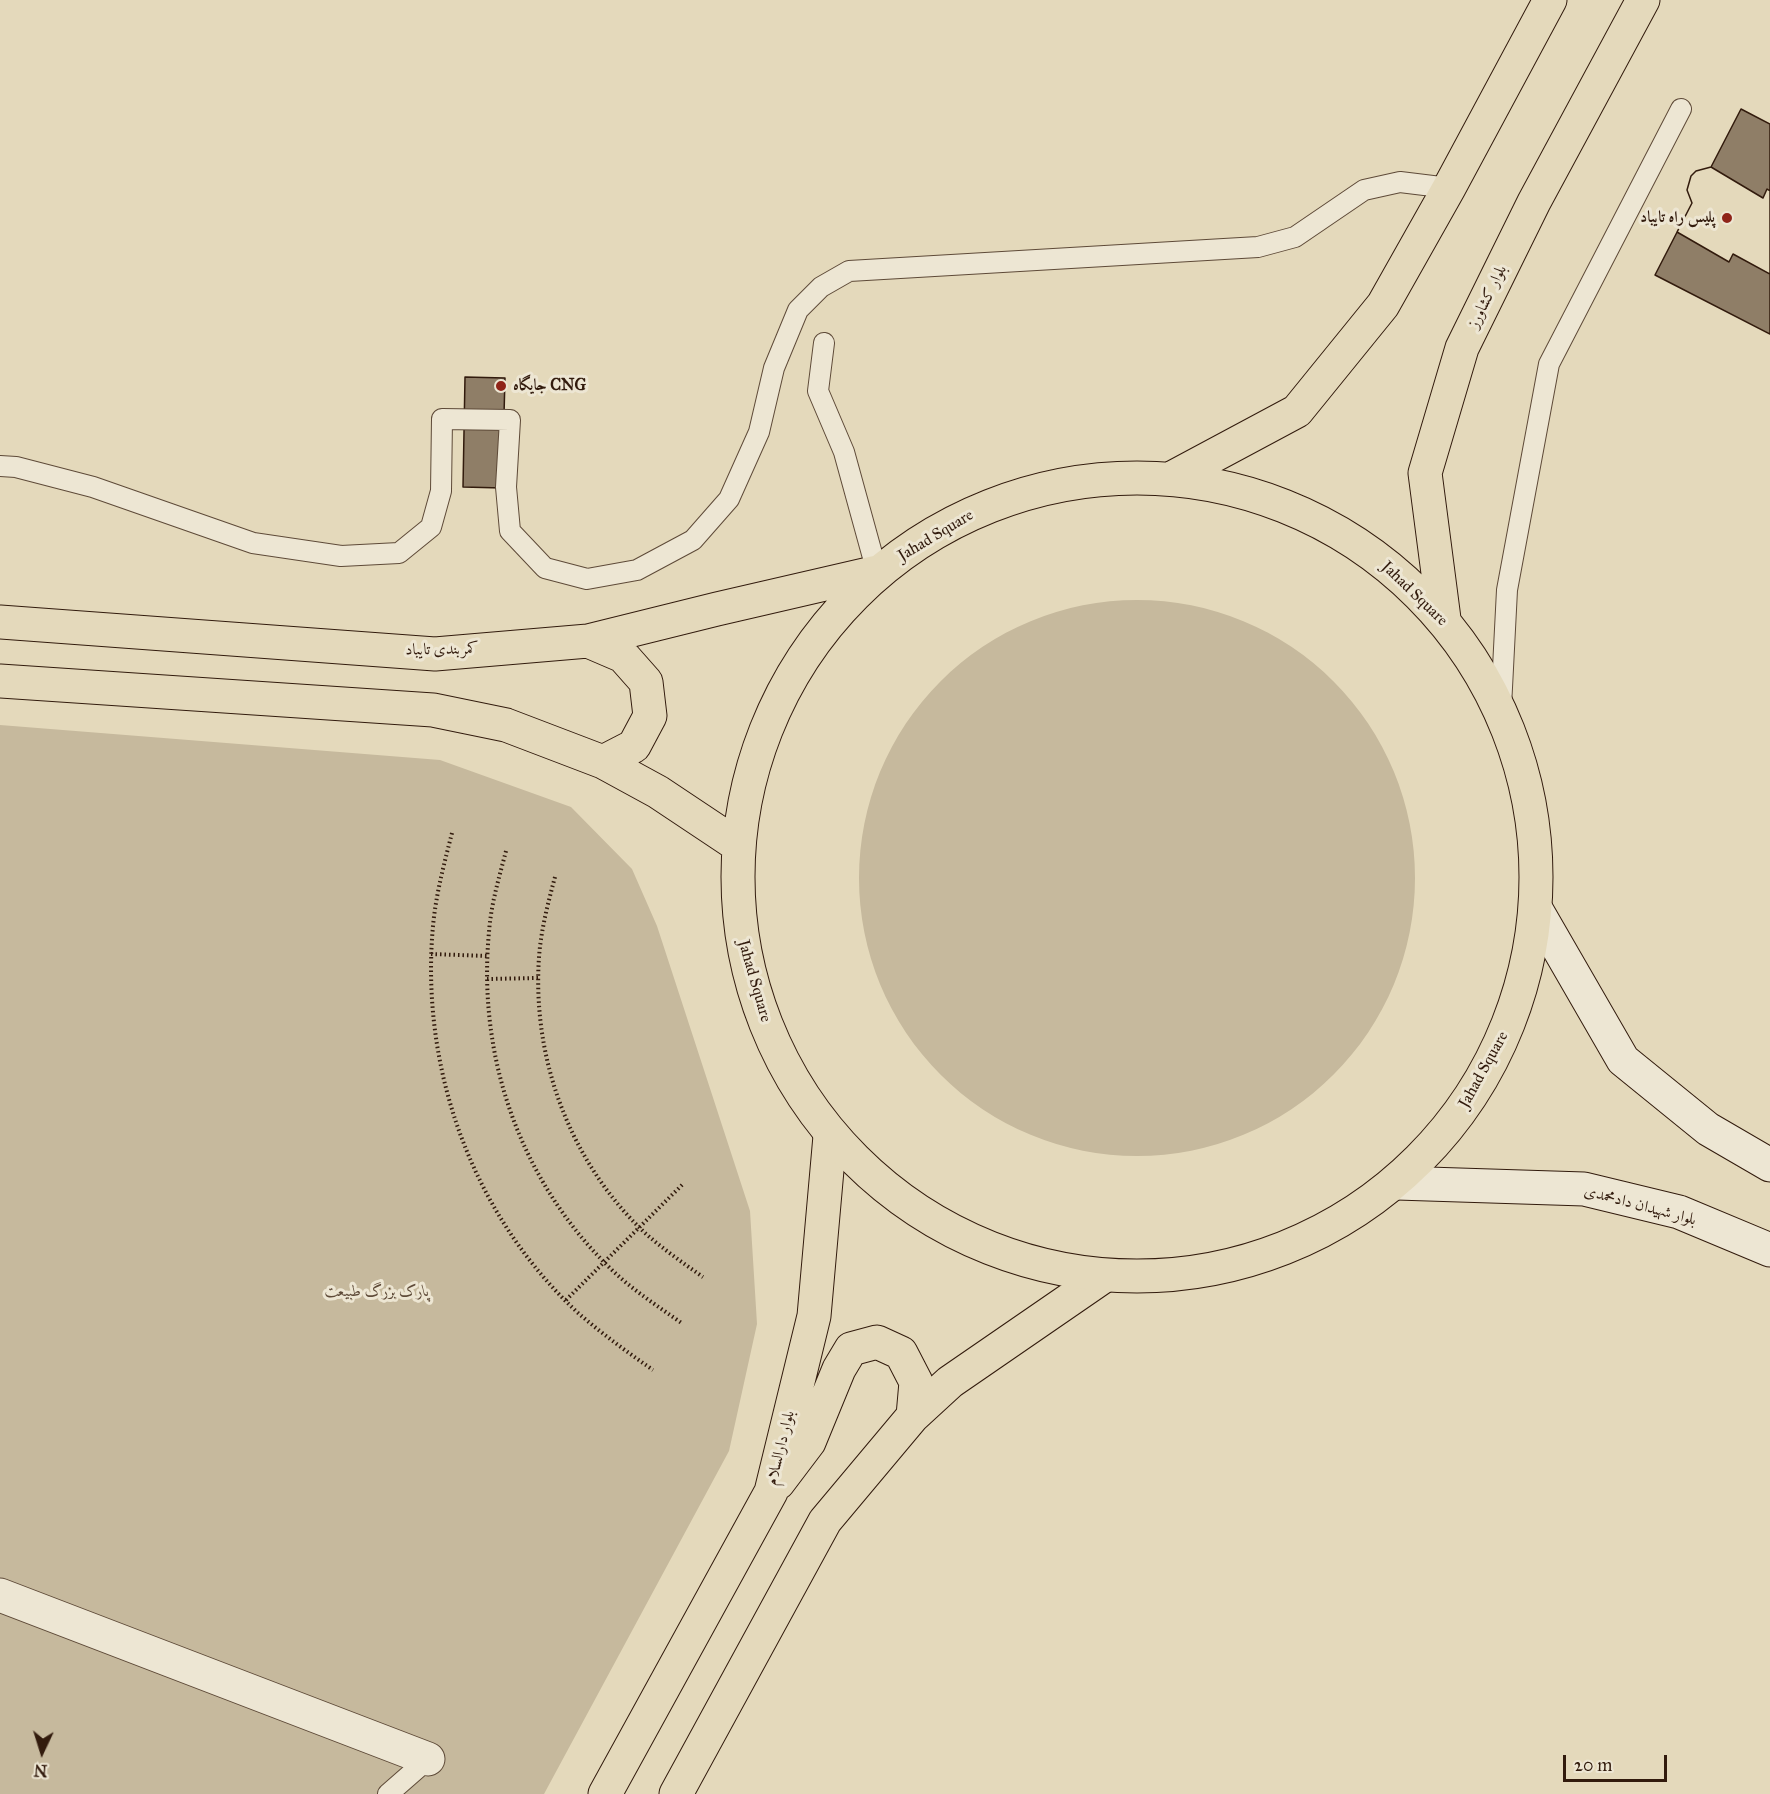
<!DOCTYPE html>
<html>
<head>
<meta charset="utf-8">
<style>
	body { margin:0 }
	#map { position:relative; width:1770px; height:1794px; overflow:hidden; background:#e4d9bb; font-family:"IM FELL Great Primer",serif }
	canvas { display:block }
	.north { position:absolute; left:12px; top:1722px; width:60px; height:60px; -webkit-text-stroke:4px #ede6d3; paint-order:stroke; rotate:184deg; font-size:16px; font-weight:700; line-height:24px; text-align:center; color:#321b0d }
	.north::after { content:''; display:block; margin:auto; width:21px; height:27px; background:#321b0d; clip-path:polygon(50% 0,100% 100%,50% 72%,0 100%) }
	.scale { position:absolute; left:1563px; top:1755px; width:104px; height:27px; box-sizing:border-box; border:3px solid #321b0d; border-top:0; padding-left:8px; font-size:18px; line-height:21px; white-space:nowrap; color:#321b0d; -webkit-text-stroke:4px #ede6d3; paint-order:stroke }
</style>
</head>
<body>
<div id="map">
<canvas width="1770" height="1794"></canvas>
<div class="north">N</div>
<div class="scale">20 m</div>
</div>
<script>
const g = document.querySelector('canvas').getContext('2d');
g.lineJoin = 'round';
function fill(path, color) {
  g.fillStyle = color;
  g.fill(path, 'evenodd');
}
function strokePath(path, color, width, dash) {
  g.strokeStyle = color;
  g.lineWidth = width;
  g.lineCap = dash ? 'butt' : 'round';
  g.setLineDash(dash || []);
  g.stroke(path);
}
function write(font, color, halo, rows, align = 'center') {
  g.font = font + ' "IM FELL Great Primer",Amiri,serif';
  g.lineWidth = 6;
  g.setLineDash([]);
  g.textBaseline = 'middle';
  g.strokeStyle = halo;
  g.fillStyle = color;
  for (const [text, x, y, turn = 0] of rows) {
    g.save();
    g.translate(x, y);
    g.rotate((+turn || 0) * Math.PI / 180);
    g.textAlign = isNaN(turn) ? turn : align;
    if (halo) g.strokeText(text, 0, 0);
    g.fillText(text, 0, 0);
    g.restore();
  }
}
fill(new Path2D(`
	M859 878a278 278 0 1 1 556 0a278 278 0 1 1-556 0Z
	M 0,725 L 440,760 L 571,807 L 632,869 L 657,926 L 750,1211 L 757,1324 L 729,1451 L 544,1794 L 0,1794 Z`), '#c6b99d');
const building = new Path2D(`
	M 1741,109 L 1770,124 L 1770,334 L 1655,275 L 1692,203 L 1687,190 L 1691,176 L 1696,171 L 1711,167 Z
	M 1711,167 L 1763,198 L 1767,189 L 1770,191 L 1770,274 L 1733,254 L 1729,262 L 1677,232 L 1692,203 L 1687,190 L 1691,176 L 1696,171 Z
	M 465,377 L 505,378 L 502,488 L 463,487 Z`);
fill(building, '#8f7e67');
strokePath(building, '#321b0d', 1.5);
const service = new Path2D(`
	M 824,343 L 818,391 L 844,452 L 877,572
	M 0,466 L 16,467 L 93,487 L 253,543 L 341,556 L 399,553 L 431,527 L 441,491 L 442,419 L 510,420 L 506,487 L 510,531 L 545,568 L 587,579 L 637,570 L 693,540 L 729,499 L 759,432 L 774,368 L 798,310 L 821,287 L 849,271 L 1258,247 L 1295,237 L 1364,190 L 1400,182 L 1449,188
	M 1501,707 L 1507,590 L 1549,364 L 1681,109
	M 388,1794 L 428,1759`);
const minor = new Path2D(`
	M 0,1595 L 428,1759`);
const secondary = new Path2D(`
	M 1537,911 L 1623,1060 L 1708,1129 L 1770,1165
	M 1397,1183 L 1584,1189 L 1679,1212 L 1770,1250`);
const primary = new Path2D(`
	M 778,1483 L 809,1442 L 839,1369 L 851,1349 L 877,1342 L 901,1353 L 916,1382 L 913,1416
	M 605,1794 L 771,1492 L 814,1316 L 830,1136
	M 676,1794 L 825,1521 L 913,1416 L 950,1382 L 1104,1276`);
const trunk = new Path2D(`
	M738 877a399 399 0 1 1 798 0a399 399 0 1 1-798 0Z
	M 1170,479 L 1297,411 L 1383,305 L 1449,188 L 1550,0
	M 1444,619 L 1425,473 L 1462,348 L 1534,202 L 1643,0
	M 0,622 L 435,654 L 588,641 L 717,609 L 877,572
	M 588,641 L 623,656 L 646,682 L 650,716 L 634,746 L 603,762
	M 0,681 L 433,710 L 506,725 L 603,762 L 658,792 L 736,844`);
strokePath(service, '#5e4a38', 22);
strokePath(minor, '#5e4a38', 35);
strokePath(secondary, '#321b0d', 35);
strokePath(primary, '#321b0d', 35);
strokePath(trunk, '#321b0d', 35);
strokePath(new Path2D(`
	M 452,833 C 444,864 436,894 433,926 C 420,1068 472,1214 577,1312 C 601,1333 627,1352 653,1370
	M 506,851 C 499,878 491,904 489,932 C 477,1058 521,1183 613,1271 C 634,1291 659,1307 683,1324
	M 555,877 C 548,903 541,930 539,957 C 532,1059 570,1162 645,1233 C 663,1249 683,1263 703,1277
	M 431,954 L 487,956
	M 487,979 L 538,978
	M 566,1300 L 683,1184`), '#321b0d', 4, [1.5, 3]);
strokePath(service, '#ede6d3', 20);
strokePath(minor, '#ede6d3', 33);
strokePath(secondary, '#ede6d3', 33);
strokePath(primary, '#e4d9bb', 33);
strokePath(trunk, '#e4d9bb', 33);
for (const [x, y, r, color] of [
	[1727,218,6,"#8f2418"],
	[501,386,6,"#8f2418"]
]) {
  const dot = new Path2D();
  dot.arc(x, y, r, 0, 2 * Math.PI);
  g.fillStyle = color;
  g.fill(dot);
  strokePath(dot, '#ede6d3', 2);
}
write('bold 16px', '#321b0d', '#ede6d3', [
	["پلیس راه تایباد",1715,218],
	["جایگاه CNG",513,386,"left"]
], 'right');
write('16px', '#321b0d', '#ede6d3', [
	["بلوار کشاورز",1488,297,-64],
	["Jahad Square",936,536,-31],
	["Jahad Square",1414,594,44],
	["کمربندی تایباد",442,650,-1],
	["Jahad Square",754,981,74],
	["Jahad Square",1484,1070,-61],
	["بلوار شهیدان دادمحمدی",1640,1206,15],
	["بلوار دارالسلام",781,1448,-76]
]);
write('italic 16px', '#5e4a38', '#ede6d3', [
	["پارک بزرگ طبیعت",377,1292]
]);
</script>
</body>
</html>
